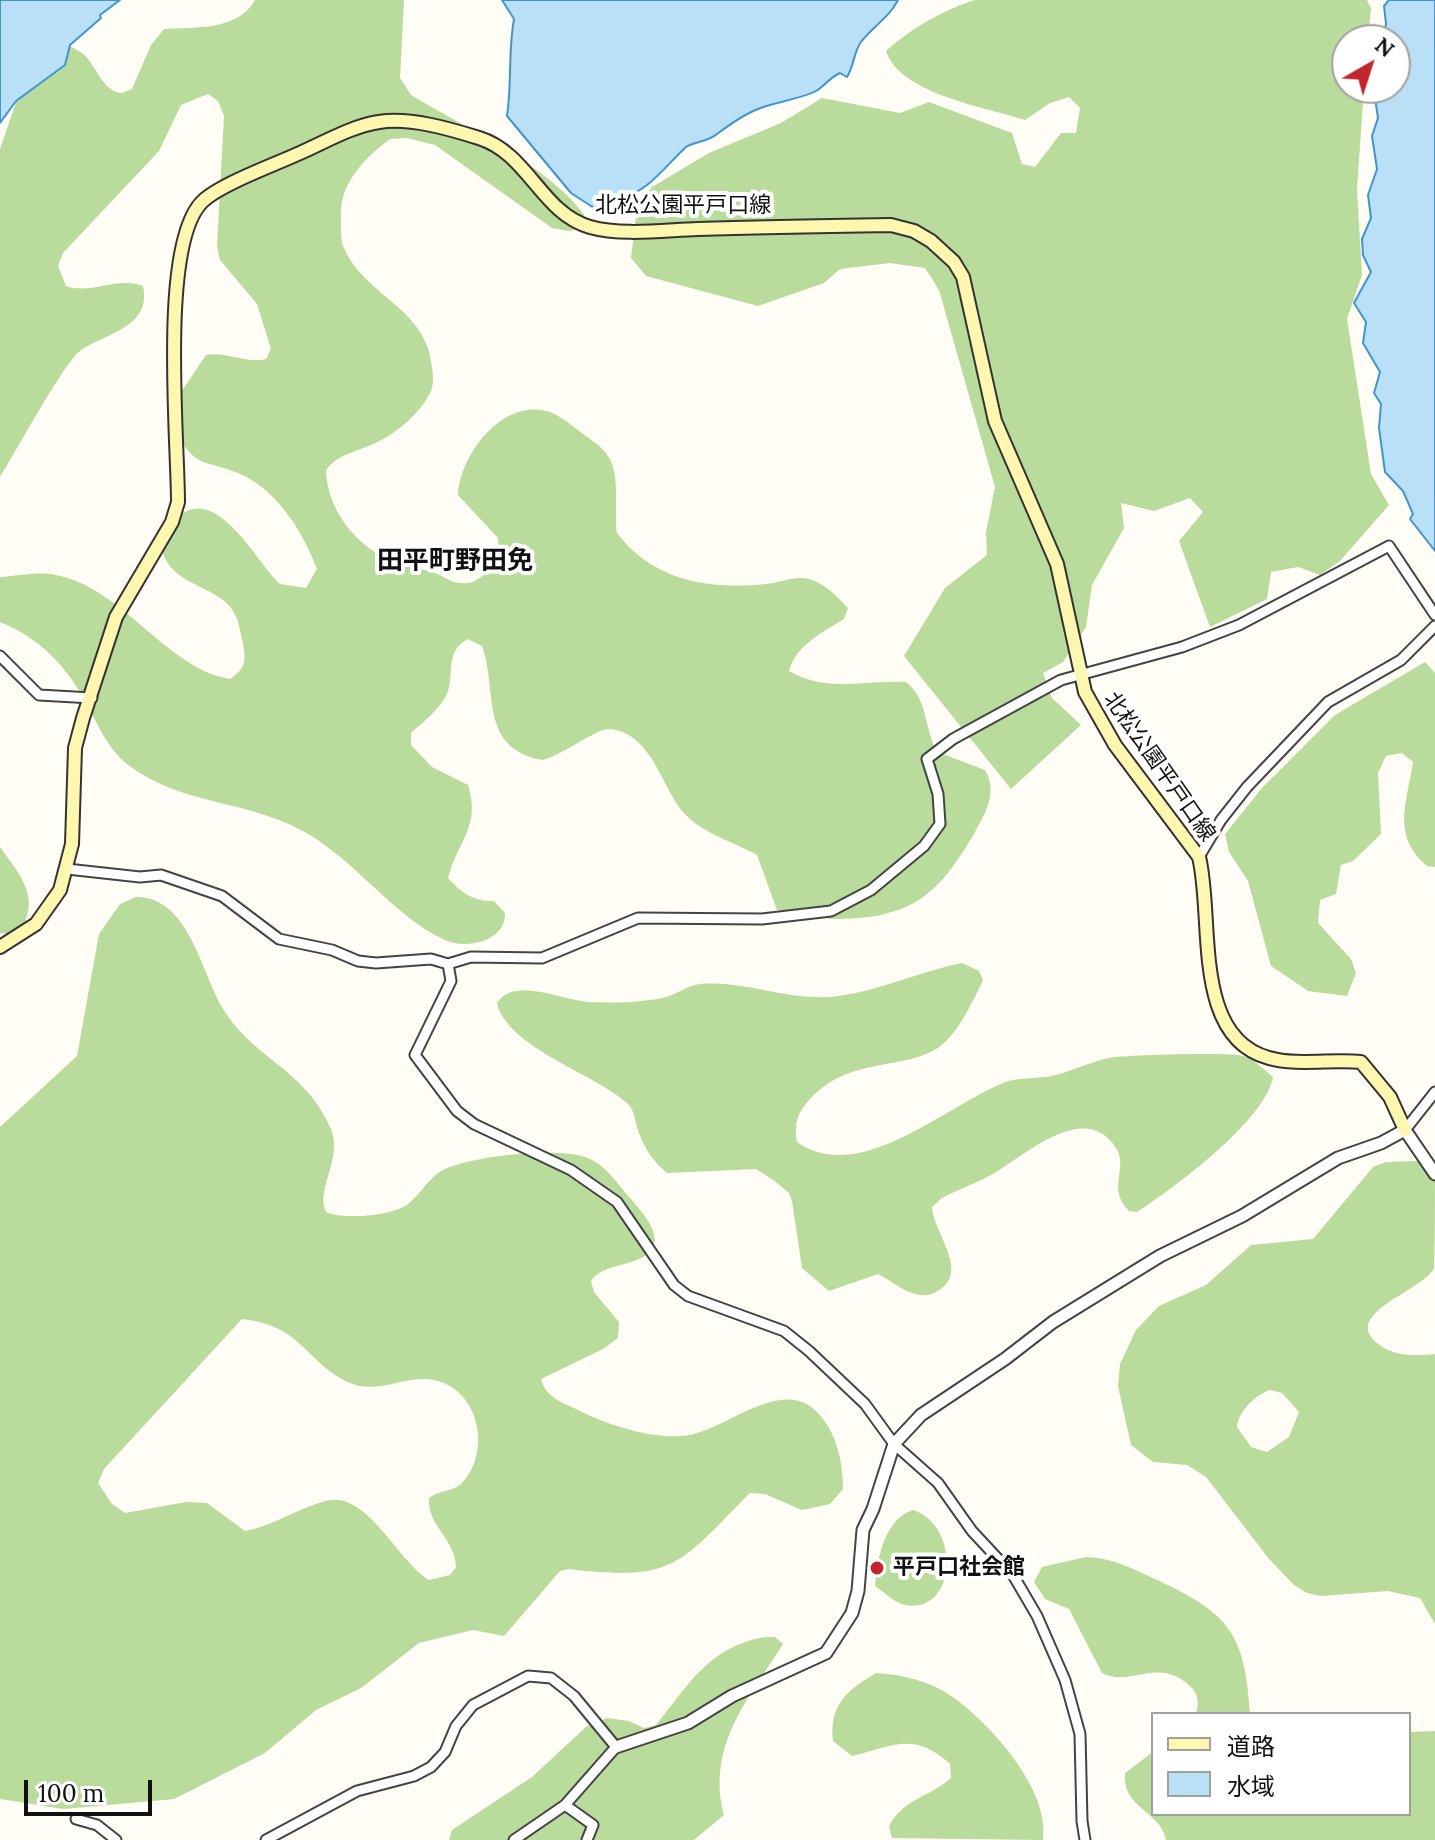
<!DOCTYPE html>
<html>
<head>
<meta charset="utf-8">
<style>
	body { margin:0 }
	#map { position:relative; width:1435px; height:1840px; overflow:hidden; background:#fffdf5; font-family:Lora,"Noto Sans JP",serif }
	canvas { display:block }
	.legend { position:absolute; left:1151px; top:1712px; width:260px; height:104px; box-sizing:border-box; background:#fff; border:2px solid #a0a0a0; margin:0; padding:10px 14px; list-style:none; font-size:24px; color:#111 }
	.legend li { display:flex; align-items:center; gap:16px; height:40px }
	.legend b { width:40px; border:2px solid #a0a0a0 }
	.north { position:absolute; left:1331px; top:24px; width:80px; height:80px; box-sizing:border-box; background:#fff; border:2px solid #a0a0a0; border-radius:50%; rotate:39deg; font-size:22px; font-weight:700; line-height:32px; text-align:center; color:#111 }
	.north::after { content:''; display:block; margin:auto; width:28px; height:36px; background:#c4262e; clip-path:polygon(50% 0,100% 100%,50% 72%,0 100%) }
	.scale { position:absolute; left:24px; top:1780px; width:128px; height:36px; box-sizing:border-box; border:4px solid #111; border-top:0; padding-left:10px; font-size:24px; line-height:28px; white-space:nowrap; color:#111; -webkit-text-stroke:6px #fff; paint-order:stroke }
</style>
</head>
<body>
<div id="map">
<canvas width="1435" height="1840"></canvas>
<ul class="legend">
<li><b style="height:10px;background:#fff6b0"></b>道路</li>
<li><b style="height:22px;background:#b9e0f7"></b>水域</li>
</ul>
<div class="north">N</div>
<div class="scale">100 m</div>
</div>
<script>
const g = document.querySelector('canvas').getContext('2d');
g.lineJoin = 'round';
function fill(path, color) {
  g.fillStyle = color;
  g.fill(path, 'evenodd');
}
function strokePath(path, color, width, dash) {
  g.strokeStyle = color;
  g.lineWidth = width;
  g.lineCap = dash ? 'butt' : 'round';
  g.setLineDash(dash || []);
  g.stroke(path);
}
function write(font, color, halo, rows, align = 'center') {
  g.font = font + ' Lora,"Noto Sans JP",serif';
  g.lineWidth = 8;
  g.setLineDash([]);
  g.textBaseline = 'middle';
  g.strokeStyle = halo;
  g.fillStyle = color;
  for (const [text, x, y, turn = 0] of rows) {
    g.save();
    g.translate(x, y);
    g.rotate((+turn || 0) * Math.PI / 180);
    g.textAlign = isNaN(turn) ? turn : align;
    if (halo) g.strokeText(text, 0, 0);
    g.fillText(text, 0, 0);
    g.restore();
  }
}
fill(new Path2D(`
	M 255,0 L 404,0 L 400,78 L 411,95 C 462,126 555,169 587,219 C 578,235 568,231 552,228 L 435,145 L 407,138 L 390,139 C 365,157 338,185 341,218 C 341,227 340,240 344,248 C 365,297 427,307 432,368 C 433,376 434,383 431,391 C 421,413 395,435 373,444 C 356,452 338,454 326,470 C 327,509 355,545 391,561 C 404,567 419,568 433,572 C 445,577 454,585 468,583 C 482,581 493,566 499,555 L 498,538 L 458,495 C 460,458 497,404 541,410 C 556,412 566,421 578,430 C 590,440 602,445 610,459 C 620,479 614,511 617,533 C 653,581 710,590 766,584 C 779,583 796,575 809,579 C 825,584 836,595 848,608 L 844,619 C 823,632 796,645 789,671 C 827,693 864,680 906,682 C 928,699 924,728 937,752 L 985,770 C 998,792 986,812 975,832 C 939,894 913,918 838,919 C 818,919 798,911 777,910 L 757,855 C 734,842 701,833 683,812 C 661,786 651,731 608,729 C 596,729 561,756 542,760 C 478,748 498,690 482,646 L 467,639 C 443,654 456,676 446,696 C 437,712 424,721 411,733 L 411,745 L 432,767 L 468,785 C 481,827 458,840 448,878 C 461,893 475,902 494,901 L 505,913 C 506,941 467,950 445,940 C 391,916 352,854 295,827 C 243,801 180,803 131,767 C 111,753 100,730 89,708 C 68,668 42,639 0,622 L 0,577 C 17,576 39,571 56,575 C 123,588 167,669 230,679 C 246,668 246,662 243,643 C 240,632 239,618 231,608 C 214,586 176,585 164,556 C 160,546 164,535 170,527 C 210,469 257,564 280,584 L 306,588 L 317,569 C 303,532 277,489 238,473 C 204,459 200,470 176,435 L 179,395 L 206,355 C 226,351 246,364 266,359 L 271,349 L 257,304 L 220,260 L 217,246 L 224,116 L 218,101 L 208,94 L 181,105 L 159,151 L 63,253 L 58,266 L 66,286 C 91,295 117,276 143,286 C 152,328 105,333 80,351 C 65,361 14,455 0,477 L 0,149 L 25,76 L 52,39 C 62,43 73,47 82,53 C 97,65 102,92 122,93 L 132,89 L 151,45 L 164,29 C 195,27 238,31 255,0 Z
	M 975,0 L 1367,0 L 1371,9 L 1368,40 L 1347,40 L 1347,88 L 1364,88 L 1357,189 L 1362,275 L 1347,319 L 1371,474 L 1389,505 L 1340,561 L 1320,575 L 1298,567 L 1271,572 L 1267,599 L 1210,627 L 1179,541 L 1203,512 L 1190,498 L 1154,511 L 1121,503 L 1124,528 L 1092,585 L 1086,627 L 1063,662 L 1043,673 L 1052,698 L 1081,725 L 1011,789 L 904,656 L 945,588 L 987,555 L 986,532 L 995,487 L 939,290 L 925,268 L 890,263 L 840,269 L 824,283 L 758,306 L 646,276 L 631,258 L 637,208 L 652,187 L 709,153 L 781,123 L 822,98 L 900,113 L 929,102 L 1012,133 L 1022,164 L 1035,167 L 1061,133 L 1076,133 L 1080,108 L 1069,97 L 1050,103 L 1025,120 L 1018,118 C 979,106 899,92 886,51 C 913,27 941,11 975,0 Z
	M 1425,662 L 1435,673 L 1435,867 L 1427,866 C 1391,835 1407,803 1413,762 L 1402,753 L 1386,756 L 1378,773 L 1381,834 L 1353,861 L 1341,865 L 1336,894 L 1320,900 L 1318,923 L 1351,959 L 1356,973 L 1347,996 L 1308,991 L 1271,966 L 1248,881 L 1229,852 L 1225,834 L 1262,788 L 1335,715 Z
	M 0,847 C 21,876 43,900 17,935 L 0,933 Z
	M 136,897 C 190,896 202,977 225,1012 C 257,1061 305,1069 331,1129 C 343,1159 315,1190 326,1212 C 343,1220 393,1216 408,1204 C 421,1194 428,1178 443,1170 C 469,1156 561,1146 588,1158 C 608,1167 617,1184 631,1199 C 640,1210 661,1232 653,1247 C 642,1268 604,1261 591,1281 L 594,1292 L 619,1322 L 618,1338 L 603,1349 L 541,1379 C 546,1399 565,1403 582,1412 C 611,1426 657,1441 690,1435 C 733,1426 788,1371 823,1419 C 838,1438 843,1466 843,1489 L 830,1504 L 802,1510 L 765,1494 L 750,1493 C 679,1564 676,1582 569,1569 L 560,1571 L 504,1636 L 473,1630 L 419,1643 L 361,1688 L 316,1710 L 265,1753 L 174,1799 L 64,1809 L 0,1799 L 0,1127 L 77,1056 L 99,934 L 120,904 ZM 242,1319 C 304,1326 304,1362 350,1383 C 377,1395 407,1374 434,1380 C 480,1389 492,1453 461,1484 C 452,1492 439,1490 429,1498 C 427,1526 455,1538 456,1567 L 450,1575 L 429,1580 C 398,1562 367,1490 326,1501 C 298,1508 273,1526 245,1531 L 207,1503 L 186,1502 L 125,1513 L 112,1504 L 98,1483 L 104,1469 Z
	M 962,963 L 979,971 L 983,980 C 974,999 960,1029 944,1043 C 912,1072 852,1054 811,1098 C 797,1113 794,1123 797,1142 C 859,1186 946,1106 1003,1083 C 1017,1077 1035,1079 1051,1076 C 1071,1072 1089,1062 1109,1058 C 1122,1055 1232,1052 1243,1056 C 1254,1060 1264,1069 1273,1077 C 1265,1121 1174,1188 1137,1212 L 1129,1211 C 1106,1188 1129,1168 1116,1148 C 1085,1099 1024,1156 993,1174 C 977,1183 959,1189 942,1198 L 932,1207 C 934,1235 972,1273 936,1292 C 929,1296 920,1296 912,1293 C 900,1289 890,1280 878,1274 L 829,1291 L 802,1268 L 792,1201 L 789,1193 L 776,1182 L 756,1169 L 667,1173 C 652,1160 643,1147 637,1127 C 635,1120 634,1110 628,1104 C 598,1075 507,1048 497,1003 C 514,976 561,1000 588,1002 C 612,1003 642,1003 666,997 C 678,994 688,985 700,984 C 747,980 792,1003 839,996 C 881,990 921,971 962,963 Z
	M 1417,1161 L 1435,1176 C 1435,1194 1435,1255 1434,1268 C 1423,1291 1341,1313 1377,1343 C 1394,1357 1414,1356 1435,1354 L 1435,1624 L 1420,1598 L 1388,1591 L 1321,1596 L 1307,1593 L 1294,1585 L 1269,1559 L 1206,1477 L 1187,1465 L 1153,1462 L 1131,1445 L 1118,1386 L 1120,1364 L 1136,1330 L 1159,1306 L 1206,1285 L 1251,1245 L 1313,1239 L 1373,1167 L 1386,1162 ZM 1270,1390 L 1282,1393 L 1299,1412 L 1289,1437 L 1267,1452 L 1251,1447 L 1237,1427 C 1238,1412 1255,1395 1270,1390 Z
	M 913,1510 C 961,1525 957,1614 906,1605 C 896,1604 884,1592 875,1586 C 877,1558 885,1519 913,1510 Z
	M 1086,1557 C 1113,1558 1131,1568 1155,1579 C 1229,1613 1245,1633 1250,1714 L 1196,1714 C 1199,1702 1199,1695 1190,1686 C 1157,1656 1131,1688 1102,1673 L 1069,1609 L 1045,1599 L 1034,1582 L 1042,1567 Z
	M 764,1637 L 775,1637 L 783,1644 C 749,1698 706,1746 724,1815 L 694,1840 L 449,1840 L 452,1830 L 532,1777 L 587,1726 L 607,1718 L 629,1721 L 644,1728 L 656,1725 C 690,1683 708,1648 764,1637 Z
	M 876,1673 C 904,1675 930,1681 953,1697 C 991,1725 1050,1789 1043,1840 L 892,1838 L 889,1826 C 904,1798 930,1797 951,1778 L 950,1764 C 914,1730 891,1747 852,1756 L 833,1741 C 829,1705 847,1690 876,1673 Z
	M 1435,1731 L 1435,1840 L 1166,1840 C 1160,1810 1122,1809 1125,1773 L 1153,1752 L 1153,1814 L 1409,1814 L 1409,1732 Z`), '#b9dc9c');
const water = new Path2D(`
	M 0,0 L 120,0 L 100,15 L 101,18 L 70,45 L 65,65 L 16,101 L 0,123 Z
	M 502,0 L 898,0 C 889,18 874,25 861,42 C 854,51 854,66 847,77 L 840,73 C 829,78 825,86 816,91 C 804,98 771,103 758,109 C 743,115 729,125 717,134 C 708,142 693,142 686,147 C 673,159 661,174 647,185 C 633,196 630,191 621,208 L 594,208 L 571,193 L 507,116 C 512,83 508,52 514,19 Z
	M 1389,0 L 1435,0 L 1435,551 L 1410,519 L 1413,514 L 1403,491 L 1385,472 L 1379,428 L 1381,404 L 1374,393 L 1380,372 L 1363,343 L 1366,322 L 1354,303 L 1371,272 L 1363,255 L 1362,239 L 1371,218 L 1368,195 L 1377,169 L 1372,136 L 1378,118 L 1375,98 L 1380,88 L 1395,88 L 1395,40 L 1382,40 L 1386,24 L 1384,6 Z`);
fill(water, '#b9e0f7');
strokePath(water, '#3f96cf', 2);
const minor = new Path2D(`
	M 0,656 L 39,695 L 92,698
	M 1199,857 L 1221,820 L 1247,787 L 1328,702 L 1401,660 L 1435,626
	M 67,869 L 140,877 L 161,875 L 222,896 L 279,939 L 332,950 L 358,961 L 376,963 L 431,959 L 448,964 L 451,981 L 415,1055 L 457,1111 L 474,1124 L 571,1170 L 617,1202 L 674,1285 L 688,1296 L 784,1331 L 809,1351 L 865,1404 L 894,1444 L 938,1483 L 972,1531 L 1013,1575 L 1037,1616 L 1065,1680 L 1080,1734 L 1082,1821 L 1085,1840
	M 448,964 L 471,957 L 542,958 L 638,918 L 762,919 L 831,911 L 871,890 L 924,846 L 940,824 L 938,794 L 927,759 L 953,739 L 1061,680 L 1182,647 L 1239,625 L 1389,546 L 1435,615
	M 1405,1130 L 1435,1092
	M 565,1805 L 593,1825 L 587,1840
	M 76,1819 L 97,1825 L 116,1840
	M 266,1840 L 357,1791 L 414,1776 L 431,1767 L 445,1752 L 456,1726 L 473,1705 L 528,1676 L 551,1678 L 574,1696 L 616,1747 L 565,1805 L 514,1840`);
const tertiary = new Path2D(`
	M 616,1747 L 688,1723 L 732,1696 L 826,1653 L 852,1613 L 858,1591 L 863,1530 L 873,1509 L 894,1444 L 921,1415 L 1005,1359 L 1053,1322 L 1160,1256 L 1242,1216 L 1338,1158 L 1381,1143 L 1405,1130 L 1435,1174`);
const secondary = new Path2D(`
	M 0,947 L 36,924 L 60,890 L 72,844 L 75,748 L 83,718 L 116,617 L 172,522 L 178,502 C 178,439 159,242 203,201 C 221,184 276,164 300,153 C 325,142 352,126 379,122 C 410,117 450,129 479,138 C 528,153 542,214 590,227 C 622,236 665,230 698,229 C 763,227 827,226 891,225 L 914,231 L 931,241 L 954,262 L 963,277 L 995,421 L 1057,564 L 1085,692 L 1115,745 L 1199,857 C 1214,918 1191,1037 1269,1058 C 1297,1066 1332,1059 1361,1062 L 1390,1097 L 1405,1130`);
strokePath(minor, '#444', 13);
strokePath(tertiary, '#444', 15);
strokePath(secondary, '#333', 16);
strokePath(minor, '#fff', 9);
strokePath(tertiary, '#fff', 11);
strokePath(secondary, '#fff6b0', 12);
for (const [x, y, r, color] of [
	[877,1568,8,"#c4262e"]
]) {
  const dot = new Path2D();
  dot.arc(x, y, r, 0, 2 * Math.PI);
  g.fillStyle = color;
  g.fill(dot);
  strokePath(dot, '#fff', 3);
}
write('22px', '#111', '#fff', [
	["北松公園平戸口線",683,206],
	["北松公園平戸口線",1159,767,55]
]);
write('bold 22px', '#111', '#fff', [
	["平戸口社会館",893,1568]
], 'left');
write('bold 26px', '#111', '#fff', [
	["田平町野田免",455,562]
]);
</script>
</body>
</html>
